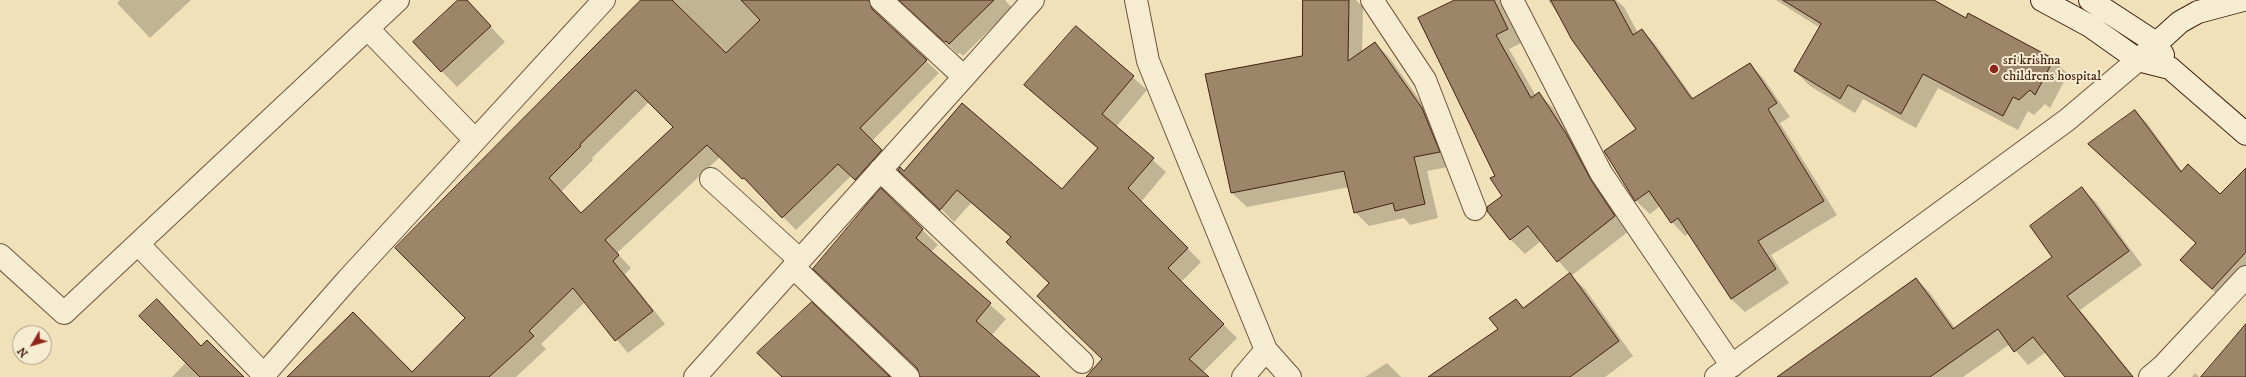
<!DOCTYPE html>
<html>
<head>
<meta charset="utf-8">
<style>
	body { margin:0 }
	#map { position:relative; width:2246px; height:377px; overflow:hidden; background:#f1e1b9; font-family:"IM FELL DW Pica",serif }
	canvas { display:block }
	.north { position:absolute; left:12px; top:325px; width:40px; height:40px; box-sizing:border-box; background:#f6ecd2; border:1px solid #ae9b86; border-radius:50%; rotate:232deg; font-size:11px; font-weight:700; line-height:16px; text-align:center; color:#422213 }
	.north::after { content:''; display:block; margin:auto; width:14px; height:18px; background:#8f2418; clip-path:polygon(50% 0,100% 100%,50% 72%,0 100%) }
</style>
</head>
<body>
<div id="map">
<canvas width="2246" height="377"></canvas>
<div class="north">N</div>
</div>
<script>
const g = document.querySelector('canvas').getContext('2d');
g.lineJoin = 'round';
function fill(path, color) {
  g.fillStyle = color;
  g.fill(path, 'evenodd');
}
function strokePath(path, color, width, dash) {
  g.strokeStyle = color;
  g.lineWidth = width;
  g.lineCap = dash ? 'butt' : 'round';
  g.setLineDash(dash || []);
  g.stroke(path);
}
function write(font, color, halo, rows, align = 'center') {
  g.font = font + ' "IM FELL DW Pica",serif';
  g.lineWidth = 4;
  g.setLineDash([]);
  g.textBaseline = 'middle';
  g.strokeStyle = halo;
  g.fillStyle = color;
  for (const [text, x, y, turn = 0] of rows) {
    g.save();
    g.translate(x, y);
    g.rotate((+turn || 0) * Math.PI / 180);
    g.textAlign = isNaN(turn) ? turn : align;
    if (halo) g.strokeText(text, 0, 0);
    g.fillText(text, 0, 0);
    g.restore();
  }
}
fill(new Path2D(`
	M 120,0 L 191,0 L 150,38 L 117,3 Z
	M 460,0 L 466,0 L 505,42 L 457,87 L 414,42 Z
	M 642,0 L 1005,0 L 1012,8 L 963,56 L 960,53 L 958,54 L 903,3 L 891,0 L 881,11 L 884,21 L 939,73 L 872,141 L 894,163 L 868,192 L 851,176 L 796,230 L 757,190 L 720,157 L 617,253 L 631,268 L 625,274 L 665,324 L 628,353 L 585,302 L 541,344 L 546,349 L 516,377 L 289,377 L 403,362 L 413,372 L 466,318 ZM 649,102 L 674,127 L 582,214 L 561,192 L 593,160 L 592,158 Z
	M 1304,0 L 1356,0 L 1363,7 L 1362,52 L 1375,43 L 1389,57 L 1436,123 L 1453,166 L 1427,171 L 1438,218 L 1410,225 L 1404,218 L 1369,226 L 1355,212 L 1349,187 L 1247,207 L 1232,193 L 1303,57 Z
	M 1458,0 L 1500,0 L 1521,43 L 1509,49 L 1536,96 L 1539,94 L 1553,108 L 1581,150 L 1629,231 L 1571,276 L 1585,289 L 1633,356 L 1605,377 L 1430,377 L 1499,330 L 1516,300 L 1524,308 L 1570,274 L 1541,241 L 1525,254 L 1511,240 L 1488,211 L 1503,196 L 1496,176 Z
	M 1548,0 L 1616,0 L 1624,7 L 1638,33 L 1642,30 L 1655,44 L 1694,99 L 1750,64 L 1763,78 L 1790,117 L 1780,123 L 1837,215 L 1771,255 L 1789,283 L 1745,312 L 1731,299 L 1689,233 L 1685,236 L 1672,222 L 1660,206 L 1650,214 L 1636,201 L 1605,151 L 1637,130 Z
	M 1776,0 L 1932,0 L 1966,19 L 2053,60 L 2068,74 L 2050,108 L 2045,104 L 2034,115 L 2028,111 L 2018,130 L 1938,88 L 1916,128 L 1863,99 L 1855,113 L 1810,86 L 1795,71 L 1820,28 Z
	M 1076,27 L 1147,90 L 1116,127 L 1166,172 L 1141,202 L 1201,262 L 1181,282 L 1237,338 L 1202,373 L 1206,377 L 1088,377 L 1103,359 L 1050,284 L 1012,238 L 971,203 L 954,222 L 904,172 L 1062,191 L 1098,149 L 1025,85 Z
	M 2135,111 L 2147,123 L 2182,171 L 2221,195 L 2246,190 L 2246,277 L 2224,301 L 2181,260 L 2196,243 Z
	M 2082,189 L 2096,202 L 2142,265 L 2080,310 L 2134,377 L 2066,377 L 2046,352 L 2028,365 L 2010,344 L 1963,377 L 1787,377 L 1916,279 L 1930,293 L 1955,328 L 2054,257 Z
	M 881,190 L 938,245 L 931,252 L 1006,319 L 991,336 L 1039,377 L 920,377 Z
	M 201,347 L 243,377 L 172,377 Z
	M 1387,363 L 1401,377 L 1365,377 Z
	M 2195,373 L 2199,377 L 2192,377 Z`), '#0003');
const building = new Path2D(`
	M 458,0 L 467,0 L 491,26 L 441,72 L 413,42 Z
	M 641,0 L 672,0 L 726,53 L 760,20 L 741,0 L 869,0 L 872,9 L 927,60 L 860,128 L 882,150 L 855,180 L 838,164 L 782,218 L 744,178 L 742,179 L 707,145 L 605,240 L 619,255 L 613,261 L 653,311 L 615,341 L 573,288 L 529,331 L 534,336 L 489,377 L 287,377 L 353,312 L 412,372 L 465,318 L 395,248 ZM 636,90 L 673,127 L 581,213 L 549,178 L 581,146 L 580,145 Z
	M 899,0 L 994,0 L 949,44 L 946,41 L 945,42 Z
	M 1303,0 L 1349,0 L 1348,61 L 1375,42 L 1422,108 L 1440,152 L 1414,157 L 1425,204 L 1395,211 L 1393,203 L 1354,213 L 1344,171 L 1231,193 L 1205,74 L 1302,56 Z
	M 1455,0 L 1494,0 L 1508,29 L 1496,35 L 1531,98 L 1539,92 L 1567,135 L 1591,180 L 1615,216 L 1557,262 L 1528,226 L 1510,240 L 1487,211 L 1487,207 L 1502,196 L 1490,178 L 1495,176 L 1418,18 Z
	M 1551,0 L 1614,0 L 1633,35 L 1642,29 L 1692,99 L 1750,63 L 1777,103 L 1768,109 L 1824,201 L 1758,241 L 1776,269 L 1731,299 L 1678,218 L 1671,223 L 1649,191 L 1635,201 L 1604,151 L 1636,129 L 1572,40 Z
	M 1783,0 L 1934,0 L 1966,18 L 1968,13 L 2054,59 L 2035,95 L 2030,90 L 2019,100 L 2013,97 L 2003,116 L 1923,74 L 1901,114 L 1848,85 L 1840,99 L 1794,71 L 1821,24 Z
	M 1076,26 L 1134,76 L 1102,114 L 1154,158 L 1128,188 L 1188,248 L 1168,268 L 1224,324 L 1189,359 L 1209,377 L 1086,377 L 1102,359 L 1037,296 L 1049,283 L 1006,242 L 1011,237 L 957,190 L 940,210 L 898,170 L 900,167 L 904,171 L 962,103 L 1062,189 L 1098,148 L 1024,85 Z
	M 2135,110 L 2181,172 L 2188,164 L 2220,194 L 2246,168 L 2246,252 L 2212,289 L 2180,260 L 2196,243 L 2088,144 Z
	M 2082,187 L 2129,251 L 2067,296 L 2133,377 L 2065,377 L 2033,337 L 2014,352 L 1998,329 L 1930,377 L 1777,377 L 1916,278 L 1953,329 L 2052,257 L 2030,226 Z
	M 881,188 L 923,229 L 916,238 L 991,303 L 976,321 L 1040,377 L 920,377 L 917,368 L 813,269 Z
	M 1570,273 L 1619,341 L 1570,377 L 1428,377 L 1498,329 L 1489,318 L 1516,299 L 1523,308 Z
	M 157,299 L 201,346 L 207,340 L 244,377 L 200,377 L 139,316 Z
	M 812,302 L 890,377 L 782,377 L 757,353 Z
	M 2246,324 L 2246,377 L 2201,377 Z`);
fill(building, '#9d8569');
strokePath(building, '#422213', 1);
const street = new Path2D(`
	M 881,0 L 964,77
	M 1136,0 L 1148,61 L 1266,350 L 1290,377
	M 1372,0 L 1425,80 L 1475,209
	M 1512,0 L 1601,173 L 1732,366
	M 368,29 L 475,140
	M 880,170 L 1082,362
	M 711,179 L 800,260
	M 138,244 L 264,375
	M 0,255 L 64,313 L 398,0
	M 793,267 L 908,377
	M 262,377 L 348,279 L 604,0
	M 695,377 L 1033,0
	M 1243,377 L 1266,350
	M 1716,377 L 2067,120 L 2138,60
	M 2150,377 L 2163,366 L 2246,277`);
const secondary = new Path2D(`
	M 2042,0 L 2090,26 L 2138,60 L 2170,68 L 2246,134
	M 2090,0 L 2156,43 L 2163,55
	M 2138,60 L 2180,22 L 2198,12 L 2243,0`);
strokePath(street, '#6e523c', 24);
strokePath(secondary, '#422213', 24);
strokePath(street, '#f6ecd2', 22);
strokePath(secondary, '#f6ecd2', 22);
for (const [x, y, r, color] of [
	[1994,69,5,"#8f2418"]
]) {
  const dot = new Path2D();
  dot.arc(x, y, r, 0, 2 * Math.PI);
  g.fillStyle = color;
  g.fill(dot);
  strokePath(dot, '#f6ecd2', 1.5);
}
write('14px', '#422213', '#f6ecd2', [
	["sri krishna",2003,61],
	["childrens hospital",2003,77]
], 'left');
</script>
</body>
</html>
